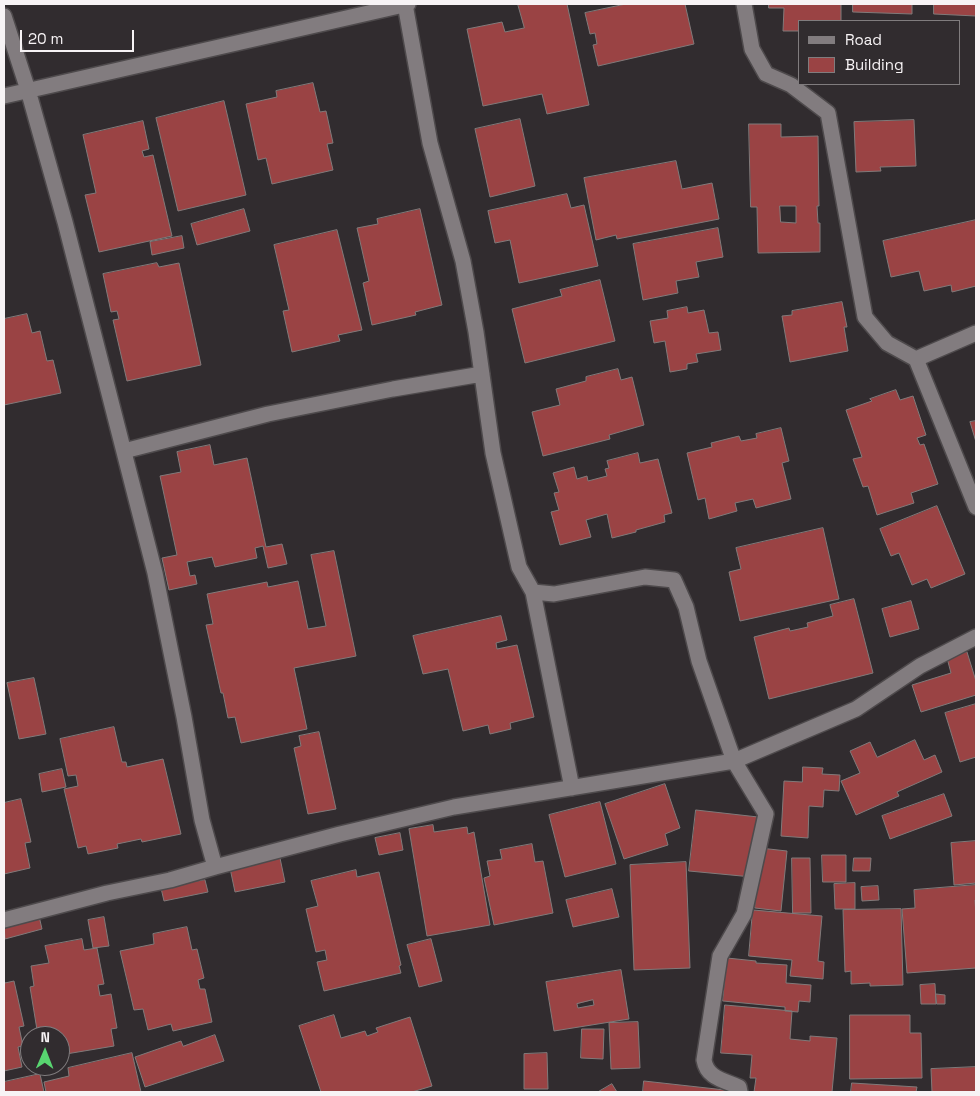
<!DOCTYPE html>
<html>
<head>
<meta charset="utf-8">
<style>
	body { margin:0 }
	#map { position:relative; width:980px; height:1096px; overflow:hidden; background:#312c2f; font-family:"Space Grotesk",sans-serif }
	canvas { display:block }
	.frame { position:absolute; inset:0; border:5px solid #f7f3f5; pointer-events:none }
	.legend { position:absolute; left:798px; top:20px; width:162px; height:65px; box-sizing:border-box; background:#312c2f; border:1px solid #807c7e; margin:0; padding:6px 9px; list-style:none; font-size:15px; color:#f7f3f5 }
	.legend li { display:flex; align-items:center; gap:10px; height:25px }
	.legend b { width:25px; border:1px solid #807c7e }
	.north { position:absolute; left:20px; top:1026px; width:50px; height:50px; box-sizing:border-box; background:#312c2f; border:1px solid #807c7e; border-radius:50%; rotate:1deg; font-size:14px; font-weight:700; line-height:20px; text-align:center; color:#f7f3f5 }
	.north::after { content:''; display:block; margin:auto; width:18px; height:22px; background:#58d570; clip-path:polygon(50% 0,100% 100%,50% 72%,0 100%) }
	.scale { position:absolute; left:20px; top:30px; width:114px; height:22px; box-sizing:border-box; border:2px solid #f7f3f5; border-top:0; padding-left:6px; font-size:15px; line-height:18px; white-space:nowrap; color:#f7f3f5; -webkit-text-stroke:4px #312c2f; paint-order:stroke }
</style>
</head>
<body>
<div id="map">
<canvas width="980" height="1096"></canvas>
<div class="frame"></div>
<ul class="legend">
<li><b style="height:6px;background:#827c7f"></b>Road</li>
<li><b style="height:14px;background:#9a4344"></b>Building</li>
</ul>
<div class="north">N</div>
<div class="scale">20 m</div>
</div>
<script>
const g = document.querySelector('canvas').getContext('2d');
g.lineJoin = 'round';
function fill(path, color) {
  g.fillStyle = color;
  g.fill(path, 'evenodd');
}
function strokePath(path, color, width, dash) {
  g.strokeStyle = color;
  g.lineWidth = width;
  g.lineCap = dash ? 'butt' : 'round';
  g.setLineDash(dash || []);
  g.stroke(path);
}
const building = new Path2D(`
	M 518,4 L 567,4 L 589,105 L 547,114 L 542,94 L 483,106 L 467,29 L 502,22 L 505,32 L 524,28 Z
	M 626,4 L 685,4 L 694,44 L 598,66 L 593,45 L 597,44 L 595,33 L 590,34 L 585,13 Z
	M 769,4 L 841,4 L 841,21 L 799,21 L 799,31 L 783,31 L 784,8 L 769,8 Z
	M 853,4 L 912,4 L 912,14 L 853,12 Z
	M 934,4 L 976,4 L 976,16 L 934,14 Z
	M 313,83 L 320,112 L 326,111 L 333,143 L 327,144 L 333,170 L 272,184 L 266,158 L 258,160 L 246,104 L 277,97 L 276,91 Z
	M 224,101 L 246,195 L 178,211 L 156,118 Z
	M 520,119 L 535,186 L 490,197 L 475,129 Z
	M 914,120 L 916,166 L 880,167 L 881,171 L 856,172 L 854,122 Z
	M 143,121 L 149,149 L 142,151 L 144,157 L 153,155 L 172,236 L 99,252 L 85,195 L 96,193 L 83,135 Z
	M 749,124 L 781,124 L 781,137 L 818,136 L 819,206 L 817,206 L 818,223 L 820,223 L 820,252 L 758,253 L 757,207 L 751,207 ZM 780,206 L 796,206 L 796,223 L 781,222 Z
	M 676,161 L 682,189 L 712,183 L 719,219 L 617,239 L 616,235 L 596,240 L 584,178 Z
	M 567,194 L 571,208 L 584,205 L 598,266 L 519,283 L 510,240 L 495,243 L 488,211 Z
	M 244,209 L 250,231 L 197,245 L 191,224 Z
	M 420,209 L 442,305 L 415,312 L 416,315 L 372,325 L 363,283 L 369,281 L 357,228 L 378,224 L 377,219 Z
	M 976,220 L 976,286 L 952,292 L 951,285 L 924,291 L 919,271 L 891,277 L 883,241 Z
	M 718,228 L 723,257 L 696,262 L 699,277 L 676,281 L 678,293 L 643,300 L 633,244 Z
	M 337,230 L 362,330 L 338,335 L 340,341 L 292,352 L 283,311 L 289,310 L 274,245 Z
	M 182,236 L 184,248 L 152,255 L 150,242 Z
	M 157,263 L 159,267 L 179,263 L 201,365 L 127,381 L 113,320 L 119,319 L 117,311 L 111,312 L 103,274 Z
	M 600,280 L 615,341 L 525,363 L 512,309 L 562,296 L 560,290 Z
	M 842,302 L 847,327 L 844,327 L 848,351 L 790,362 L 782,316 L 792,315 L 792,311 Z
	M 687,307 L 688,313 L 704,310 L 709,333 L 718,332 L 721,350 L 696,354 L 698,362 L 687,364 L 687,369 L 670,372 L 665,341 L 654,343 L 650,321 L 668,318 L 667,311 Z
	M 27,314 L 32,333 L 40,331 L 47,361 L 53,360 L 61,393 L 4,405 L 4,319 Z
	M 618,369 L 621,380 L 632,377 L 644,425 L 609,435 L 610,439 L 543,456 L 532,412 L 560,405 L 556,389 L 586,381 L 586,377 Z
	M 896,390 L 900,400 L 913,396 L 926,435 L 917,438 L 920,445 L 924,444 L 938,484 L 911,493 L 914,503 L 877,515 L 868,486 L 863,487 L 853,459 L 862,457 L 846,410 L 872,401 L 870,399 Z
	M 976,421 L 976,442 L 970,422 Z
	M 781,428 L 789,461 L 782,463 L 791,499 L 756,508 L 753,499 L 735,503 L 737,511 L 709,519 L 705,498 L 698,500 L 687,453 L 712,447 L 711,443 L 739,436 L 741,441 L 757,438 L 756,434 Z
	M 210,445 L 214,465 L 247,458 L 266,547 L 282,544 L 287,564 L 268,568 L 263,546 L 255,548 L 257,558 L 215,567 L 212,557 L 187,562 L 190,576 L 195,575 L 197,584 L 169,590 L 162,558 L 177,555 L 160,476 L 181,472 L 177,452 Z
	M 638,453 L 640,463 L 658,459 L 672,513 L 664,515 L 665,522 L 636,530 L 636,532 L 612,538 L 607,514 L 586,520 L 591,537 L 560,545 L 551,512 L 559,510 L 554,493 L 559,492 L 553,473 L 574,467 L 577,479 L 587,476 L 588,481 L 607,476 L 605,469 L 609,468 L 607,461 Z
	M 937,506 L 965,574 L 931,588 L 927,579 L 912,585 L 899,553 L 891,556 L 880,529 Z
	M 823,528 L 839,599 L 740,621 L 729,572 L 741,569 L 736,548 Z
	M 334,551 L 356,656 L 294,668 L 307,729 L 241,743 L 235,717 L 228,718 L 223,693 L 221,693 L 206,625 L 213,624 L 207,594 L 267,582 L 268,587 L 298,581 L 308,629 L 326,626 L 311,555 Z
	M 854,599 L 873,673 L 769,699 L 754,637 L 789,628 L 790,631 L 808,627 L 807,623 L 833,616 L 830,605 Z
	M 911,601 L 919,629 L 890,637 L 882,609 Z
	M 501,616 L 507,640 L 496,643 L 497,649 L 517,645 L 534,717 L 510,723 L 511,729 L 490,734 L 488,725 L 463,731 L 448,669 L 423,674 L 413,636 Z
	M 967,652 L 976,681 L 976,695 L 921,712 L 912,685 L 951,673 L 947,658 Z
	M 34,678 L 46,734 L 19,739 L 7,683 Z
	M 976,704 L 976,757 L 960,762 L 945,713 Z
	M 114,727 L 122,762 L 126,762 L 127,767 L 163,759 L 181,834 L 142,842 L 141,839 L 117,844 L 118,848 L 88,854 L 86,846 L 78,848 L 64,789 L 78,786 L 76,775 L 68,776 L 60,739 Z
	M 319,732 L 336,809 L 308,814 L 294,748 L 301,746 L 299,736 Z
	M 915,740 L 924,760 L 935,755 L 942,772 L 897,792 L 899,796 L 856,815 L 841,781 L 860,773 L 850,751 L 870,742 L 877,757 Z
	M 803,767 L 823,768 L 822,774 L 840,775 L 839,791 L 824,790 L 823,807 L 809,806 L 808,838 L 781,836 L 784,781 L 802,782 Z
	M 62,769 L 66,787 L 42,792 L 39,774 Z
	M 665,784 L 680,828 L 665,834 L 668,845 L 624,859 L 605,804 Z
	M 944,794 L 952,816 L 890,839 L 882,816 Z
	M 21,799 L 31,842 L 25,843 L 30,868 L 4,874 L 4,803 Z
	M 600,802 L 616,864 L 565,877 L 549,815 Z
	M 696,810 L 758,817 L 752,877 L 689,871 Z
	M 433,825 L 434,832 L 467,827 L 468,834 L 474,832 L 490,925 L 427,936 L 409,829 Z
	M 400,833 L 403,850 L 379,855 L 375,838 Z
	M 976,841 L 976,883 L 954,885 L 951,843 Z
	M 532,844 L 535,862 L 543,861 L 553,913 L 494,925 L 484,878 L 490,876 L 487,861 L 502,859 L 500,850 Z
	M 760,848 L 787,851 L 781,911 L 755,908 Z
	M 822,855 L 846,855 L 846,882 L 823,882 Z
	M 280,858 L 285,882 L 235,892 L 230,868 Z
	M 792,858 L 810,858 L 811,913 L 793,913 Z
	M 854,858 L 871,858 L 870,871 L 853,871 Z
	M 686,862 L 690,968 L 634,970 L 630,865 Z
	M 356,870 L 357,877 L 379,872 L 401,965 L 399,966 L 401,973 L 324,991 L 317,962 L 327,960 L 325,950 L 316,952 L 306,909 L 318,906 L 311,881 Z
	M 205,880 L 208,892 L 164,901 L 161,888 Z
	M 855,883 L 855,909 L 835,909 L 834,884 Z
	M 976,885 L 976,900 L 975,900 L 976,916 L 976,968 L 907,973 L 902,909 L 915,908 L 914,890 Z
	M 878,886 L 879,900 L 862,901 L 861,887 Z
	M 612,889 L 619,917 L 573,927 L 566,900 Z
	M 901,909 L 903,985 L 870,986 L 870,983 L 851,984 L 851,971 L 845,972 L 843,910 Z
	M 753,910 L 822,916 L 818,961 L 824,962 L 823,979 L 790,976 L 792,960 L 749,956 Z
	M 39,916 L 42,929 L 5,939 L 4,924 Z
	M 104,917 L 109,946 L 93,948 L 88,920 Z
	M 187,927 L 192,950 L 197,949 L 204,978 L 198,980 L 200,989 L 205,989 L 212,1022 L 173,1031 L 171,1024 L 148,1030 L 143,1009 L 134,1010 L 120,951 L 154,944 L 153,934 Z
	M 82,939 L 84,950 L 97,948 L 104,984 L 98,985 L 100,996 L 111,994 L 117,1028 L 111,1029 L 114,1046 L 60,1055 L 60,1036 L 38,1036 L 30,987 L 34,986 L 31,966 L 49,963 L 45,946 Z
	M 431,939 L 442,981 L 419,987 L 407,945 Z
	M 727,958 L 756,961 L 756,963 L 787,965 L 786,983 L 811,985 L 810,1002 L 799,1001 L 798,1012 L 785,1011 L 785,1007 L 723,1001 Z
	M 621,970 L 629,1019 L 554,1031 L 546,982 ZM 593,1000 L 594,1005 L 578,1008 L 577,1004 Z
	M 4,980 L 5,983 L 14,981 L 24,1026 L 19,1027 L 23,1046 L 18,1047 L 22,1067 L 4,1071 Z
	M 935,984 L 936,1004 L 921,1004 L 920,985 Z
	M 936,994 L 945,995 L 945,1004 L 937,1004 Z
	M 725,1005 L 792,1011 L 790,1039 L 810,1041 L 810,1036 L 837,1038 L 832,1092 L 754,1092 L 756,1078 L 750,1078 L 752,1055 L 721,1053 Z
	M 334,1015 L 341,1038 L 365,1031 L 367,1036 L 378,1032 L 376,1028 L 410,1017 L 432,1086 L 412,1092 L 321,1092 L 299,1026 Z
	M 850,1015 L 910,1015 L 910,1033 L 921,1033 L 922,1078 L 850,1079 Z
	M 638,1022 L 640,1068 L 611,1069 L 609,1023 Z
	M 582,1029 L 604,1029 L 603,1059 L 581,1058 Z
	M 215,1035 L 224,1061 L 145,1087 L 135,1057 L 181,1041 L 183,1046 Z
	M 132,1053 L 141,1092 L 46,1092 L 44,1082 L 69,1076 L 68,1068 Z
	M 547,1053 L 548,1089 L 524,1089 L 524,1054 Z
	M 976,1067 L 976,1092 L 932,1092 L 931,1069 Z
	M 40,1074 L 44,1092 L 4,1092 L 4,1082 Z
	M 644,1081 L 734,1091 L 734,1092 L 643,1092 Z
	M 852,1083 L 917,1087 L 916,1092 L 851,1092 Z
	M 612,1084 L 617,1092 L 598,1092 Z`);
fill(building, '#9a4344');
strokePath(building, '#817a7a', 1);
const street = new Path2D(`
	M 405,4 L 430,143 L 463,261 L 476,332 L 493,453 L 519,567 L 533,592 L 554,594 L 645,577 L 674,580 L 686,607 L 699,661 L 734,761 L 766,814 L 744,914 L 720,956 L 704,1060 C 707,1078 723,1080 739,1087 L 740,1092
	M 744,4 L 752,49 L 766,74 L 791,85 L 828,113 L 865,317 L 887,343 L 916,359 L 976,507
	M 4,16 L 28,90 L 65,222 L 155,573 L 184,717 L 202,820 L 215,867
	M 4,96 L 408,4
	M 916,359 L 976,333
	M 124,451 L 268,414 L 393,389 L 482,374
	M 533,592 L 572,788
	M 4,920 L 107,893 L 170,880 L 215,867 L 340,834 L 454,807 L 734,761 L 856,709 L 920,666 L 976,637`);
strokePath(street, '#4e4a4c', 18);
strokePath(street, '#827c7f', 15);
</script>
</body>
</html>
